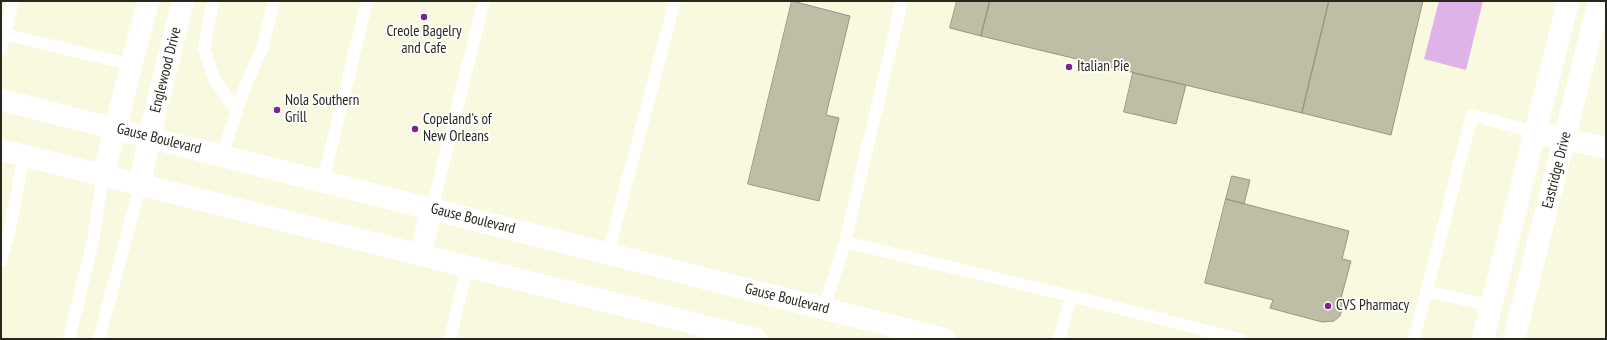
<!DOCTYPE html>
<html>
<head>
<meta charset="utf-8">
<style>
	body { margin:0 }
	#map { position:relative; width:1607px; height:340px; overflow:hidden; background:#f9f9e0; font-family:"PT Sans Narrow",sans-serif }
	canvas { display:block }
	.frame { position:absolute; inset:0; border:2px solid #27271e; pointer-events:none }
</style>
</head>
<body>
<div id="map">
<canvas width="1607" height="340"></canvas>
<div class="frame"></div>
</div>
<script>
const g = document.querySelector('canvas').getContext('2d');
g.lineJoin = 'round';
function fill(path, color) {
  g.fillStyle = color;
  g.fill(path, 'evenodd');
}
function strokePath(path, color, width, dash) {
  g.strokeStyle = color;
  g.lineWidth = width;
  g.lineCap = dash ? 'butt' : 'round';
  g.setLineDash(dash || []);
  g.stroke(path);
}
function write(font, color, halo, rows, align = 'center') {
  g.font = font + ' "PT Sans Narrow",sans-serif';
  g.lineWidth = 3.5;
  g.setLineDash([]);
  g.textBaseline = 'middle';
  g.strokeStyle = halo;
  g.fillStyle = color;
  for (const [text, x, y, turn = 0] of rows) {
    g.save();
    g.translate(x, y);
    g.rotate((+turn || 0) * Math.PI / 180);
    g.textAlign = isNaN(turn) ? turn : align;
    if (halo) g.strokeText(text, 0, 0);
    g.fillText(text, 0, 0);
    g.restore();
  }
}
fill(new Path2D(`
	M 1439,1 L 1483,1 L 1466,70 L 1424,59 Z`), '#deb3e8');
const building = new Path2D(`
	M 792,1 L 850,16 L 826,115 L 839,118 L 819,201 L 748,184 Z
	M 957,1 L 990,1 L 981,36 L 950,28 Z
	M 990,1 L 1329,1 L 1302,113 L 981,36 Z
	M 1329,1 L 1423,1 L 1391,135 L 1302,113 Z
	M 1133,73 L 1186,85 L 1176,124 L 1124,112 Z
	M 1232,176 L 1250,180 L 1244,204 L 1226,199 Z
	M 1226,199 L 1349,231 L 1342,259 L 1351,261 L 1340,302 L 1344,303 L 1340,316 L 1334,321 L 1322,322 L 1270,308 L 1273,300 L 1205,283 Z`);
fill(building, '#bebda6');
strokePath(building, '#979780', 1);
strokePath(new Path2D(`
	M 213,1 L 204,48 L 214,79 L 237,112
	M 4,34 L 132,65
	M 1,48 L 13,1
	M 222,155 L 245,87 L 262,49 L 274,1
	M 323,181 L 367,1
	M 432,209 L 484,1
	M 845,242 L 1071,296 L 1240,339
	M 608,253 L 675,1
	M 1,261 L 9,233 L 24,156
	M 1426,291 L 1492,306
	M 824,308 L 845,242 L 902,1
	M 69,339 L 93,241 L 103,176
	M 99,339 L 140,186
	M 450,339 L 467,268
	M 1059,339 L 1071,296
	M 1414,339 L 1472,115 L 1534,132`), '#fff', 12);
strokePath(new Path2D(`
	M 1534,132 L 1606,148
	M 103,176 L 148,1
	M 140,186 L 149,137 L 183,1
	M 1483,339 L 1568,1
	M 1514,339 L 1599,1`), '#fff', 22);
strokePath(new Path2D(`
	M 1,100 L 944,339
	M 1,150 L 756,339
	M 420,255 L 432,209`), '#fff', 22);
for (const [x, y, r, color] of [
	[424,17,4,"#7e2491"],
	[1069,67,4,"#7e2491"],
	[277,110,4,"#7e2491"],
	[415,129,4,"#7e2491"],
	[1328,306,4,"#7e2491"]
]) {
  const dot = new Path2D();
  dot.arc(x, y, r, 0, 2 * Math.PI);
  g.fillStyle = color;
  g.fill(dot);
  strokePath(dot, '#fff', 1.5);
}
write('15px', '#27271e', '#fff', [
	["Creole Bagelry",424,32,"center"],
	["and Cafe",424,49,"center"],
	["Italian Pie",1077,67],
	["Nola Southern",285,101],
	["Grill",285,118],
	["Copeland's of",423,120],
	["New Orleans",423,137],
	["CVS Pharmacy",1336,306]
], 'left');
write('15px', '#27271e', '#fff', [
	["Englewood Drive",166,70,-76],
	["Gause Boulevard",159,139,14],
	["Eastridge Drive",1557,170,-76],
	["Gause Boulevard",473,219,14],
	["Gause Boulevard",787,299,14]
]);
</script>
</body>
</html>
